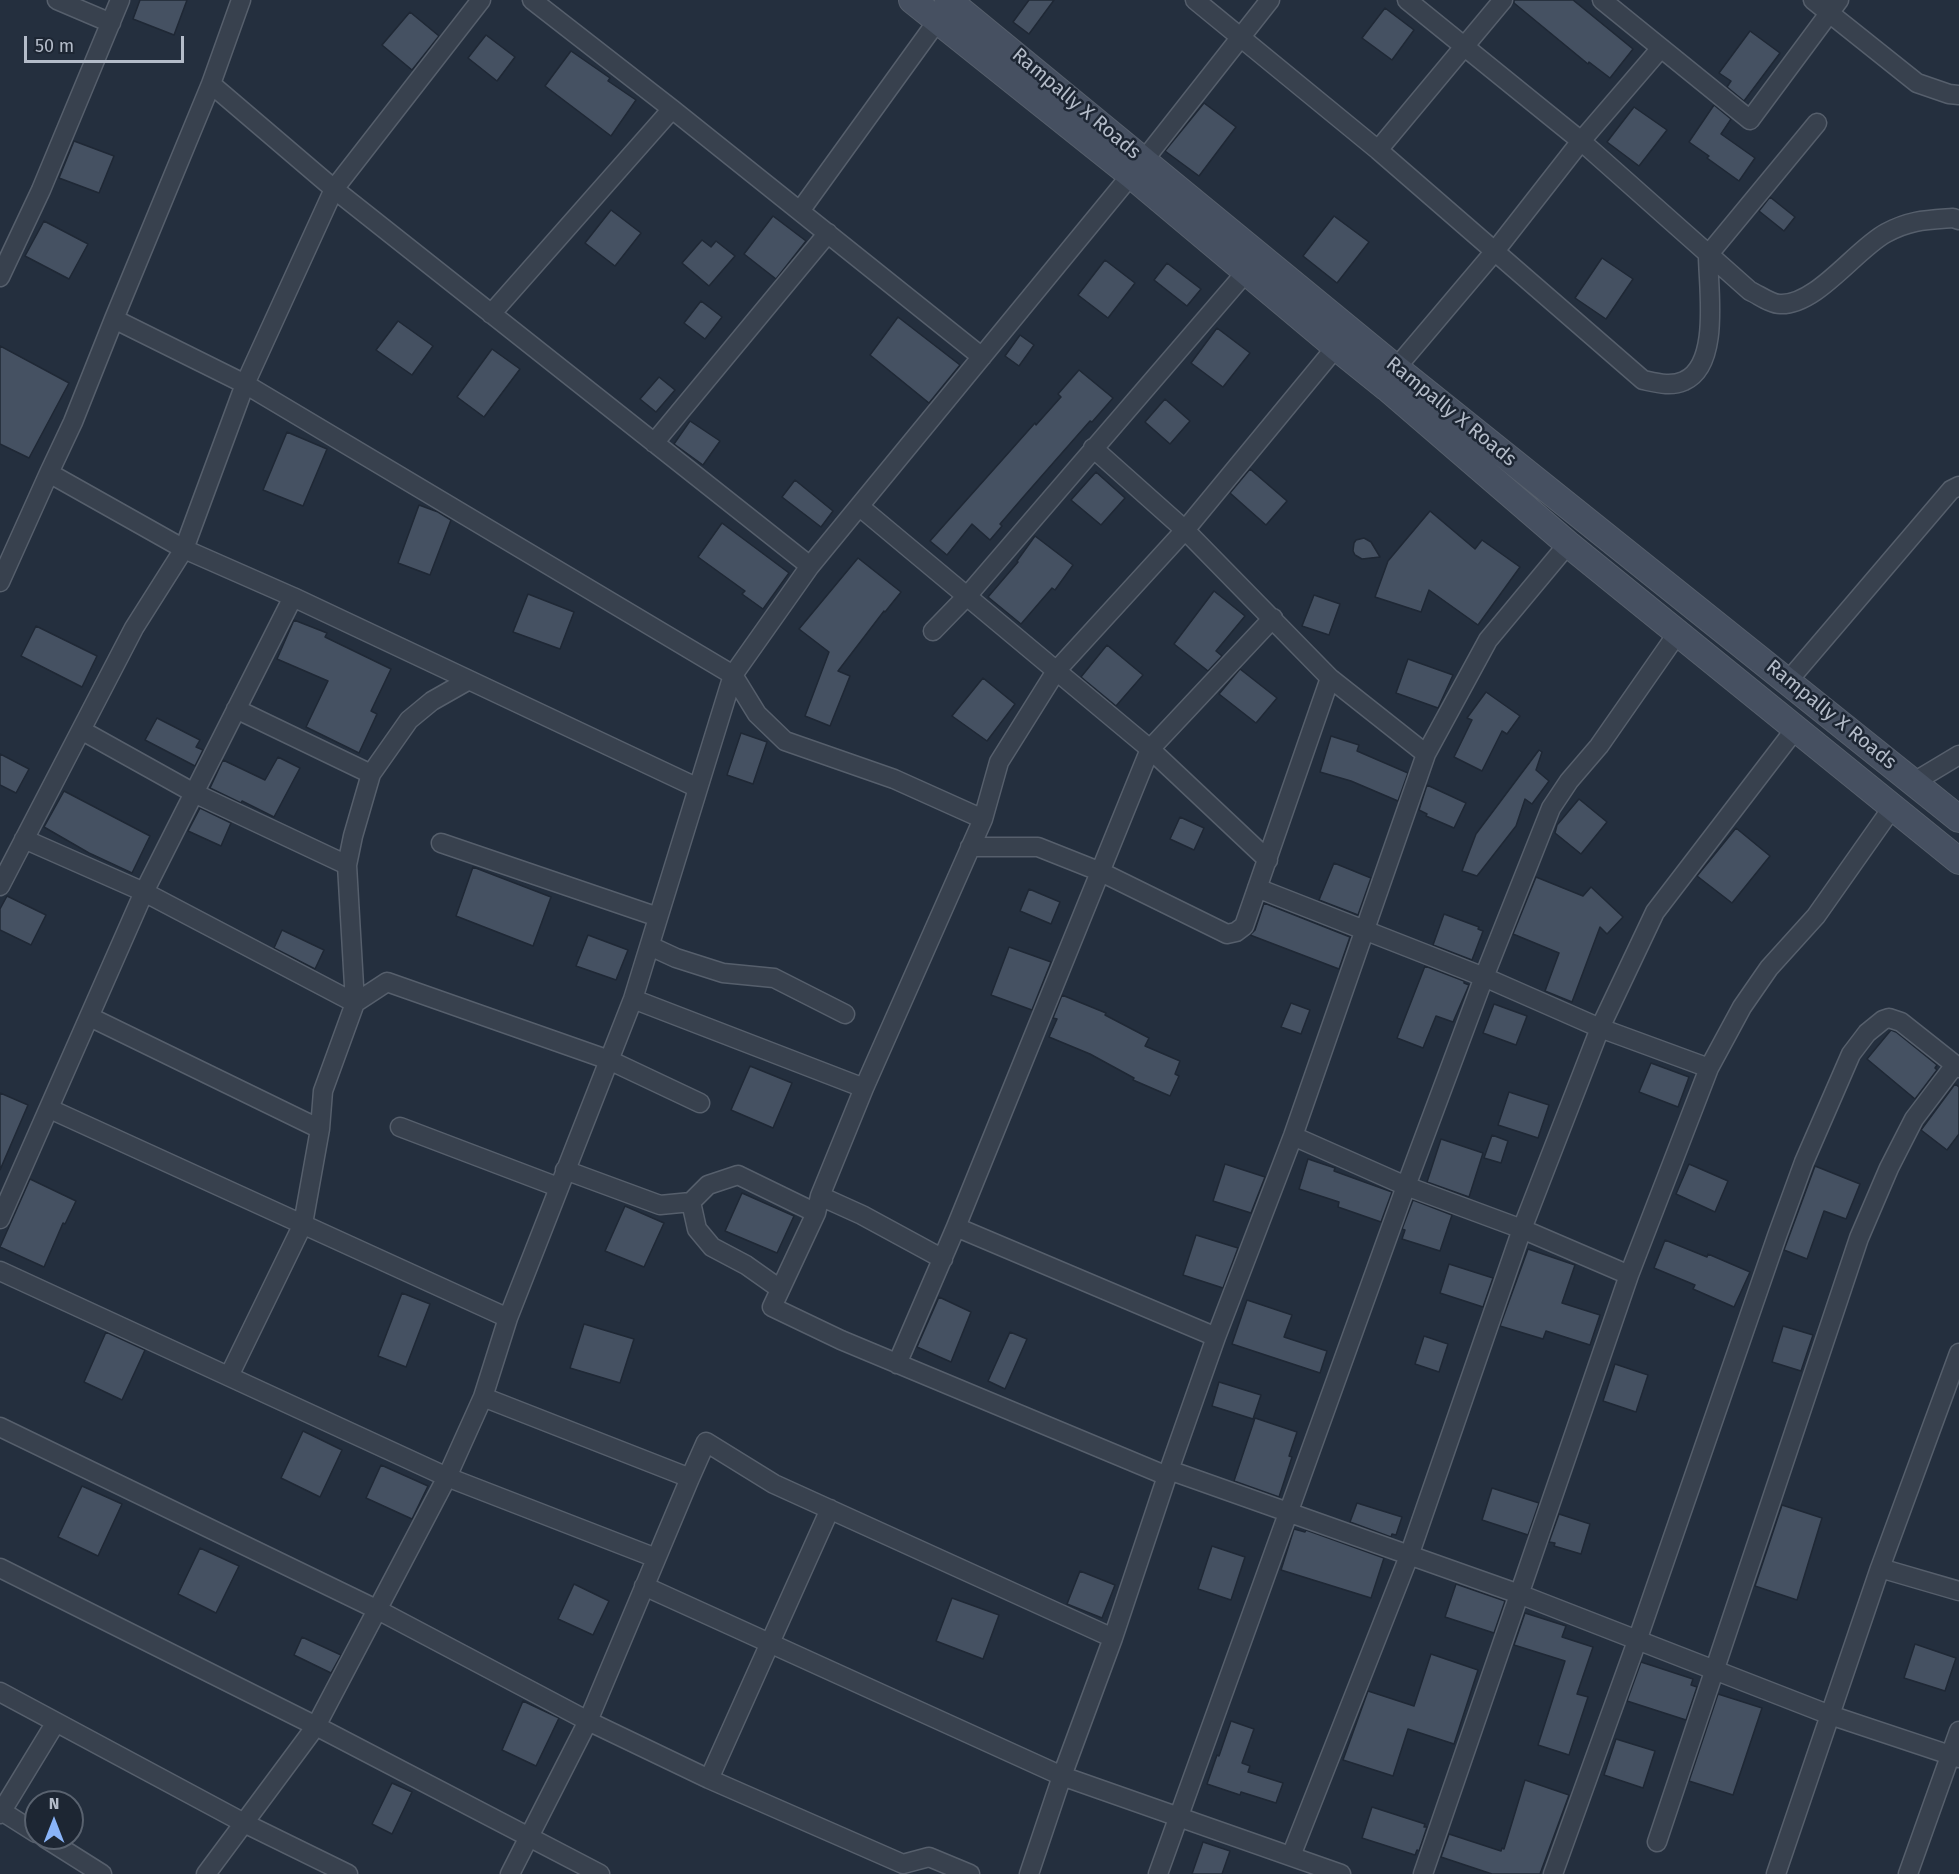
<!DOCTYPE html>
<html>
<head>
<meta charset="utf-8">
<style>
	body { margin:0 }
	#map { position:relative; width:1959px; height:1874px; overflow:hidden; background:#242f3e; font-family:"Fira Sans",sans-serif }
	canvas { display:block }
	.north { position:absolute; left:24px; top:1790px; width:60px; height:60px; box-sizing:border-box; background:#1d2633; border:2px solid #59626f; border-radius:50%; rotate:0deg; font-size:16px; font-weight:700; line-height:24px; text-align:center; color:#b4bcc9 }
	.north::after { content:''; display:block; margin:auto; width:21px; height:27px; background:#8ab4f8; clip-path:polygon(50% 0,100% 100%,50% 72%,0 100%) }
	.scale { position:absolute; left:24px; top:36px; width:160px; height:27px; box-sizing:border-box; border:3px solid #b4bcc9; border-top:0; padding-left:8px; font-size:18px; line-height:21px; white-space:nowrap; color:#b4bcc9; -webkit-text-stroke:4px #1d2633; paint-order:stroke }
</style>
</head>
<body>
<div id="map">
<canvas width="1959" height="1874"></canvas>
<div class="north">N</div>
<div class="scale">50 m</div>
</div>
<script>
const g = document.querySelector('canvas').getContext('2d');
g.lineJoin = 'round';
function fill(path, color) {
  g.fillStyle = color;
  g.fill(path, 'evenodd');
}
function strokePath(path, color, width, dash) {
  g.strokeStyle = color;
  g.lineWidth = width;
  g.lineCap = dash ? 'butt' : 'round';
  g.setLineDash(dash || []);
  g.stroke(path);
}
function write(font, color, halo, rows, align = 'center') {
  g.font = font + ' "Fira Sans",sans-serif';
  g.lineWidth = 5;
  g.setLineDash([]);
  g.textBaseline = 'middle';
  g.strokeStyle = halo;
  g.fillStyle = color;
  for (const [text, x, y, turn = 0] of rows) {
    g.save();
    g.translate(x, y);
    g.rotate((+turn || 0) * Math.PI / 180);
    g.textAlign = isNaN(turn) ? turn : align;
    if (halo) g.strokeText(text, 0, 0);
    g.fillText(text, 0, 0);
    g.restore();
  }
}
const building = new Path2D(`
	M 140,0 L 187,0 L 174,35 L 133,19 Z
	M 1029,0 L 1054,0 L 1029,34 L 1013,22 Z
	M 1514,0 L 1573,0 L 1633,49 L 1610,78 L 1589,62 L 1588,64 L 1514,3 Z
	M 1385,8 L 1414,30 L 1392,60 L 1362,38 Z
	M 410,12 L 439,36 L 412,70 L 382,45 Z
	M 1750,31 L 1780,53 L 1744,101 L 1727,87 L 1731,81 L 1719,73 Z
	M 486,35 L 515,57 L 497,81 L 468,58 Z
	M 571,51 L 610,78 L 608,81 L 636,100 L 611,136 L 545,86 Z
	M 1204,103 L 1236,127 L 1199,176 L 1165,151 Z
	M 1714,105 L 1731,119 L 1721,134 L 1755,158 L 1739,181 L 1707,158 L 1709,156 L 1689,142 Z
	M 1634,107 L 1667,130 L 1639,166 L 1607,142 Z
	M 74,141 L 114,156 L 99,193 L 59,178 Z
	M 1770,197 L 1795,217 L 1784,231 L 1759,211 Z
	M 611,210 L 641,233 L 615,266 L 585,243 Z
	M 773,216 L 806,241 L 776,279 L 744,254 Z
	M 1334,216 L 1369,242 L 1337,283 L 1303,256 Z
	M 44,221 L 88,244 L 69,279 L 25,256 Z
	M 702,240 L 711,247 L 716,241 L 735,256 L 709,286 L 682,263 Z
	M 1602,258 L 1633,279 L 1606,319 L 1575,298 Z
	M 1105,260 L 1135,283 L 1108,318 L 1078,295 Z
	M 1167,263 L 1201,289 L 1187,306 L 1154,280 Z
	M 701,301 L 722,317 L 705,339 L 684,323 Z
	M 898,317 L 960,365 L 929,403 L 870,355 Z
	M 398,321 L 433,346 L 412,375 L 376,350 Z
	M 1217,328 L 1250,353 L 1223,387 L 1191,363 Z
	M 1020,335 L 1034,345 L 1019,366 L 1005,356 Z
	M 0,346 L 69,383 L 29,458 L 0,444 Z
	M 492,349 L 520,369 L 484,417 L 457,397 Z
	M 1079,370 L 1113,398 L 1092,422 L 1090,421 L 1025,495 L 1000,524 L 1002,526 L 990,540 L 972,524 L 947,555 L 930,541 L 1035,423 L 1036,425 L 1061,397 L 1058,394 Z
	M 659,377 L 675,390 L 656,412 L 640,399 Z
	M 1165,399 L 1190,421 L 1170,444 L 1145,422 Z
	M 690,421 L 720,441 L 703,465 L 674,444 Z
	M 287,432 L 327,449 L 303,506 L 263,490 Z
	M 1250,469 L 1287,501 L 1266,525 L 1230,493 Z
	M 1096,472 L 1125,498 L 1101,525 L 1071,500 Z
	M 795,480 L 833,511 L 821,527 L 782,497 Z
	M 419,505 L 438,512 L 451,520 L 430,575 L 398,563 Z
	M 1430,511 L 1475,549 L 1482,540 L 1520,567 L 1478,625 L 1429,590 L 1421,612 L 1375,597 L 1388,561 Z
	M 722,523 L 789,573 L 763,609 L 742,594 L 745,591 L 698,557 Z
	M 1035,536 L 1073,565 L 1055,590 L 1052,588 L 1021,624 L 988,597 L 1018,562 L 1017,561 Z
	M 1364,538 L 1371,542 L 1380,557 L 1362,559 L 1355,555 L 1353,551 L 1354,543 L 1356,540 Z
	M 858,558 L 901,592 L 885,612 L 884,611 L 838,671 L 850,676 L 830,726 L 805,716 L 829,652 L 799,629 Z
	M 1214,591 L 1245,616 L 1216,651 L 1222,656 L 1208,671 L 1174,644 Z
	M 528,594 L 574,612 L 560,649 L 513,632 Z
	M 1314,595 L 1340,604 L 1329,635 L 1302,626 Z
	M 294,620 L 327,633 L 325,637 L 391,669 L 371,711 L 377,714 L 359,753 L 306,727 L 328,681 L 277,659 Z
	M 36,626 L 97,656 L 82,687 L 21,656 Z
	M 1107,645 L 1143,675 L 1116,706 L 1081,677 Z
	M 1408,659 L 1453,675 L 1438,708 L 1396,693 Z
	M 1240,669 L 1277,698 L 1256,723 L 1219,694 Z
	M 983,678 L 1015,704 L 987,741 L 952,716 Z
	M 1486,692 L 1520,716 L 1507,734 L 1502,731 L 1482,771 L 1454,757 L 1472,720 L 1467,718 Z
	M 157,718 L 200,740 L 196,747 L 203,750 L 195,766 L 145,740 Z
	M 741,733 L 767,742 L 753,784 L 727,775 Z
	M 1331,736 L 1359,745 L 1357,751 L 1408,773 L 1398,801 L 1351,781 L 1320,772 Z
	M 1539,750 L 1542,752 L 1536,770 L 1549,781 L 1532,804 L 1525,799 L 1516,826 L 1477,876 L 1462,871 L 1476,834 Z
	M 0,754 L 29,769 L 16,793 L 0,785 Z
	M 278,757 L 300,768 L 274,817 L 242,801 L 241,803 L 210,788 L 223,760 L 265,780 Z
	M 1427,785 L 1466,803 L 1454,828 L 1426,816 L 1427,814 L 1419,810 Z
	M 64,791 L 150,836 L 132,873 L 89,853 L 44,827 Z
	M 1579,799 L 1607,822 L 1581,854 L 1555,833 L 1557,825 Z
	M 200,808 L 231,823 L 221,846 L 188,831 Z
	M 1180,817 L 1204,828 L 1194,850 L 1170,839 Z
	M 1736,828 L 1770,856 L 1732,903 L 1697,876 Z
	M 1334,863 L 1371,878 L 1358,915 L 1319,900 Z
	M 473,867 L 551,897 L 533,946 L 456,916 Z
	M 1536,877 L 1583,896 L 1591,887 L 1623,917 L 1607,934 L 1600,927 L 1572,1002 L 1545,991 L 1559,953 L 1513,934 Z
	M 1029,889 L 1060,902 L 1051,924 L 1020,911 Z
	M 7,896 L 46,915 L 31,945 L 0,930 L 0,909 Z
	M 1264,903 L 1350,937 L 1339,969 L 1250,935 L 1255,930 Z
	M 1444,914 L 1479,927 L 1478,929 L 1483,931 L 1472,960 L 1433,945 Z
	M 282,930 L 324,950 L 315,969 L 274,948 Z
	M 588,935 L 628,950 L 616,980 L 576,966 Z
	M 1009,947 L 1051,962 L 1032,1010 L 991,995 Z
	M 1425,966 L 1464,981 L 1464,983 L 1469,985 L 1453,1022 L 1436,1016 L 1423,1048 L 1397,1038 Z
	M 1062,995 L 1106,1013 L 1105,1015 L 1149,1038 L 1145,1046 L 1180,1061 L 1175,1074 L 1179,1076 L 1170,1096 L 1133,1080 L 1134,1078 L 1090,1054 L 1049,1037 L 1057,1019 L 1053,1018 Z
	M 1291,1003 L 1310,1010 L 1301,1034 L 1281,1027 Z
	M 1494,1004 L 1527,1016 L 1516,1045 L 1483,1033 Z
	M 1891,1030 L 1896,1032 L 1937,1065 L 1935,1068 L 1937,1070 L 1915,1099 L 1867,1059 Z
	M 1651,1063 L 1689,1077 L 1678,1107 L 1639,1092 Z
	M 750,1066 L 792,1083 L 773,1128 L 731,1110 Z
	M 1955,1084 L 1959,1087 L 1959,1134 L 1947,1150 L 1921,1130 Z
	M 1509,1092 L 1549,1105 L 1538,1138 L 1498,1125 Z
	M 0,1093 L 28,1105 L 0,1170 Z
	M 1492,1135 L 1508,1141 L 1501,1163 L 1484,1158 Z
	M 1441,1139 L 1483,1153 L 1469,1197 L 1427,1182 Z
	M 1308,1159 L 1335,1168 L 1334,1171 L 1392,1192 L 1381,1222 L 1338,1207 L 1339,1202 L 1299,1189 Z
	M 1225,1164 L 1265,1177 L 1251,1213 L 1213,1201 Z
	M 1689,1164 L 1728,1181 L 1715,1212 L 1676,1194 Z
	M 1815,1166 L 1860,1184 L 1846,1219 L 1824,1211 L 1807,1259 L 1784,1250 Z
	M 30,1179 L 76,1201 L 65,1224 L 63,1223 L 44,1267 L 0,1247 Z
	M 742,1193 L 794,1216 L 777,1253 L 725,1231 Z
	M 1413,1200 L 1452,1215 L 1440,1251 L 1402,1239 L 1405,1230 L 1402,1229 Z
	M 625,1206 L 664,1223 L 644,1267 L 605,1251 Z
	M 1196,1235 L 1238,1248 L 1223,1288 L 1183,1275 Z
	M 1665,1240 L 1707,1257 L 1708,1254 L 1750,1272 L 1734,1307 L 1693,1289 L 1695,1285 L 1654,1268 Z
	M 1528,1249 L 1575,1265 L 1562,1303 L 1600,1315 L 1590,1345 L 1546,1331 L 1543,1339 L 1500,1326 Z
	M 1449,1264 L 1493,1278 L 1483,1307 L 1440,1293 Z
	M 402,1293 L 430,1304 L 406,1367 L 378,1356 Z
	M 939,1297 L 971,1312 L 951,1362 L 917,1347 Z
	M 1247,1300 L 1292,1315 L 1284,1337 L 1327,1351 L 1320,1373 L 1232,1344 Z
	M 584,1324 L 634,1339 L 620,1383 L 570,1368 Z
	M 1783,1326 L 1813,1335 L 1801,1371 L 1772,1362 Z
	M 106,1332 L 145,1350 L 122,1400 L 84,1382 Z
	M 1010,1332 L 1027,1339 L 1005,1389 L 988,1381 Z
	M 1424,1336 L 1448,1344 L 1439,1372 L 1415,1364 Z
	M 1615,1364 L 1648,1375 L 1636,1412 L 1603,1401 Z
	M 1219,1382 L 1261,1395 L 1253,1419 L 1212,1406 Z
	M 1255,1418 L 1297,1432 L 1289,1456 L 1292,1457 L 1279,1497 L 1234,1481 Z
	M 303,1431 L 342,1450 L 320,1497 L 281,1478 Z
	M 381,1465 L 428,1486 L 412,1519 L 366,1498 Z
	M 82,1486 L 122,1504 L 98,1556 L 58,1537 Z
	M 1492,1488 L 1539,1503 L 1528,1535 L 1482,1520 Z
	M 1357,1503 L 1402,1517 L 1396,1535 L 1392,1534 L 1391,1537 L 1350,1522 Z
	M 1782,1505 L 1822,1518 L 1797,1600 L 1755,1586 Z
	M 1559,1514 L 1590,1524 L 1581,1554 L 1554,1546 L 1555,1543 L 1549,1542 Z
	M 1294,1529 L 1305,1532 L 1306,1530 L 1384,1558 L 1371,1598 L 1281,1570 Z
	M 1212,1546 L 1245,1557 L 1231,1600 L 1198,1589 Z
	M 200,1548 L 239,1566 L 216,1613 L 178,1594 Z
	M 1080,1571 L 1115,1585 L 1102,1618 L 1067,1604 Z
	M 574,1584 L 609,1601 L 593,1635 L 558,1619 Z
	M 1456,1584 L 1505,1601 L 1494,1633 L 1445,1617 Z
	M 952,1598 L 999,1615 L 983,1659 L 936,1641 Z
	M 1525,1613 L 1566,1626 L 1562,1637 L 1593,1647 L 1577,1694 L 1588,1697 L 1569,1755 L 1538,1745 L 1565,1661 L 1514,1645 Z
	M 302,1637 L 341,1655 L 331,1673 L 294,1655 Z
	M 1915,1644 L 1956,1658 L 1945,1691 L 1904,1678 Z
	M 1431,1654 L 1478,1670 L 1454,1744 L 1408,1729 L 1393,1776 L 1343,1760 L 1368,1691 L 1414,1706 Z
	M 1641,1662 L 1693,1679 L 1691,1685 L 1697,1687 L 1686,1720 L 1627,1701 Z
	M 1718,1694 L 1762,1708 L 1733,1795 L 1689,1781 Z
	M 523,1701 L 559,1718 L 536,1766 L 502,1750 Z
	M 1231,1721 L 1254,1729 L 1242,1763 L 1250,1766 L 1248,1772 L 1283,1783 L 1276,1803 L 1241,1792 L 1240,1795 L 1207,1784 L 1217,1755 L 1219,1756 Z
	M 1616,1739 L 1655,1751 L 1643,1788 L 1604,1775 Z
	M 1525,1780 L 1569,1795 L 1540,1874 L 1492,1874 L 1441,1857 L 1449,1834 L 1501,1851 L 1502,1848 L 1504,1849 Z
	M 392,1783 L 412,1792 L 392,1834 L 372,1824 Z
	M 1372,1807 L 1425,1824 L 1424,1827 L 1427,1827 L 1419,1851 L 1417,1850 L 1415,1855 L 1362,1838 Z
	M 1203,1842 L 1230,1851 L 1222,1874 L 1192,1874 Z`);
fill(building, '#455162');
strokePath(building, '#1f2835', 1.5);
const minor = new Path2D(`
	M 57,0 L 111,23
	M 532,0 L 672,109 L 982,357
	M 1195,0 L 1378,150 L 1643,380 C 1657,383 1671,387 1684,381 C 1721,365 1708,286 1708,255 L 1817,123
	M 1407,0 L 1581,141 L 1750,291 C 1759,295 1771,304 1780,304 C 1816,306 1856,249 1886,233 C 1910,220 1926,220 1953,218 L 1959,220
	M 1602,0 L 1750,120 L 1839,0
	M 1813,0 L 1917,83 L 1949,94 L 1959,95
	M 211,84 L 334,189 L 810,566
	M 1378,150 L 1503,0
	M 1144,160 L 1270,0
	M 800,211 L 938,20
	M 0,277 L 41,190 L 120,0
	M 491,314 L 672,109
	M 114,319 L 245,384 L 733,675 L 757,714 L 785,741 L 894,779 L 983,819
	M 1396,368 L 1495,251 L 1581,141 L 1661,48
	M 654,443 L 828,233
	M 1093,448 L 1185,530 L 1330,678 L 1426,754
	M 49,473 L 184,549 L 293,597 L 698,788
	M 860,507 L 1150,749 L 1268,860
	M 0,582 L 49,473 L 73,422 L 114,319 L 211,84 L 241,0
	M 933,631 L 968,595 L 1246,272
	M 1788,681 L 1951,490 L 1959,486
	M 236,709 L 371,774
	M 81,730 L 194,793 L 347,865
	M 1914,782 L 1959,755
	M 24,839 L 144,892 L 355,1003
	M 441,843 L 658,917
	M 970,847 L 1038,847 L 1101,872 L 1227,934 L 1236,932 L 1244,926 L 1330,678
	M 0,886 L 134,628 L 184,549 L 245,384 L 334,189 L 481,0
	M 1257,888 L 1484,977 L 1600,1028 L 1709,1068
	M 650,946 L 676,958 L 723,973 L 774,978 L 845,1014
	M 633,999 L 864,1088
	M 355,1003 L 387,982 L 609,1060 L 700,1103
	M 90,1017 L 320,1129
	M 50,1109 L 508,1318
	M 400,1127 L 558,1187
	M 1293,1136 L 1406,1186 L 1522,1229 L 1629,1275
	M 565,1170 L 660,1205 L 691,1202 L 708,1185 L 738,1175 L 816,1213
	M 820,1196 L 862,1215 L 943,1259
	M 691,1202 L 697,1229 L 712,1247 L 746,1265 L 780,1289
	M 0,1219 L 144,892 L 293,597
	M 956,1227 L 1216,1337
	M 0,1271 L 447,1477 L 656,1558
	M 897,1364 L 956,1227 L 1150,749 L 1273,618
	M 229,1376 L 303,1224 L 320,1129 L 323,1091 L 355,1003 L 347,865 L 353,836 L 371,774 L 409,720 L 432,701 L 469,680
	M 483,1397 L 690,1478 L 706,1442 L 774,1484 L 1113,1638
	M 0,1427 L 378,1610 L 588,1721 L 709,1779 L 903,1864 L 929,1857 L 970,1874
	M 1169,1470 L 1519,1594 L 1830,1715 L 1959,1758
	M 1167,1476 L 841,1340 L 772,1307 L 816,1213 L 820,1196 L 864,1088 L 983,819 L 999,762 L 1056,671 L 1185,530 L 1336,347
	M 0,1568 L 316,1726 L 600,1874
	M 1880,1568 L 1959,1591
	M 644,1586 L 1062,1776 L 1341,1874
	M 0,1692 L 244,1823 L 348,1874
	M 709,1779 L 830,1509
	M 0,1810 L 36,1833
	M 0,1814 L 56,1722
	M 45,1838 L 102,1874
	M 1657,1842 L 1859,1238 L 1889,1168 L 1914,1119 L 1955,1065
	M 1291,1856 L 1409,1556 L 1522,1229 L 1600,1028 L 1655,912 L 1796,728
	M 206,1874 L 316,1726 L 447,1477 L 483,1397 L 508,1318 L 633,999 L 733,675 L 810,566 L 1131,175
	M 510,1874 L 588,1721 L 690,1478
	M 1029,1874 L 1062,1776 L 1113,1638 L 1167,1476 L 1216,1337 L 1293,1136 L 1426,754 L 1488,640 L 1568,544
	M 1158,1874 L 1406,1186 L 1484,977 L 1551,808 L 1569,781 L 1599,746 L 1677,634
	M 1423,1874 L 1629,1275 L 1709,1068 L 1742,1007 L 1769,968 L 1816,916 L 1892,808
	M 1553,1874 L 1637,1641 L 1777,1236 L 1804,1162 L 1851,1054 L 1867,1033 L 1883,1020 L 1889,1018 L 1901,1022 L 1959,1068
	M 1776,1874 L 1880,1568 L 1959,1353
	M 1908,1874 L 1959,1731`);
const secondary = new Path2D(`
	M 912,0 L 1131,175 L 1336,347 L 1387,388 L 1568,544 L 1959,861
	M 948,0 L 1396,368 L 1959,819`);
strokePath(minor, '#565f6c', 21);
strokePath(secondary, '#565f6c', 28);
strokePath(minor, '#38414e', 18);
strokePath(secondary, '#465061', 26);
write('20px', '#b4bcc9', '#1d2633', [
	["Rampally X Roads",1076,104,40],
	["Rampally X Roads",1451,412,39],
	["Rampally X Roads",1831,715,39]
]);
</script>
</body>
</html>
